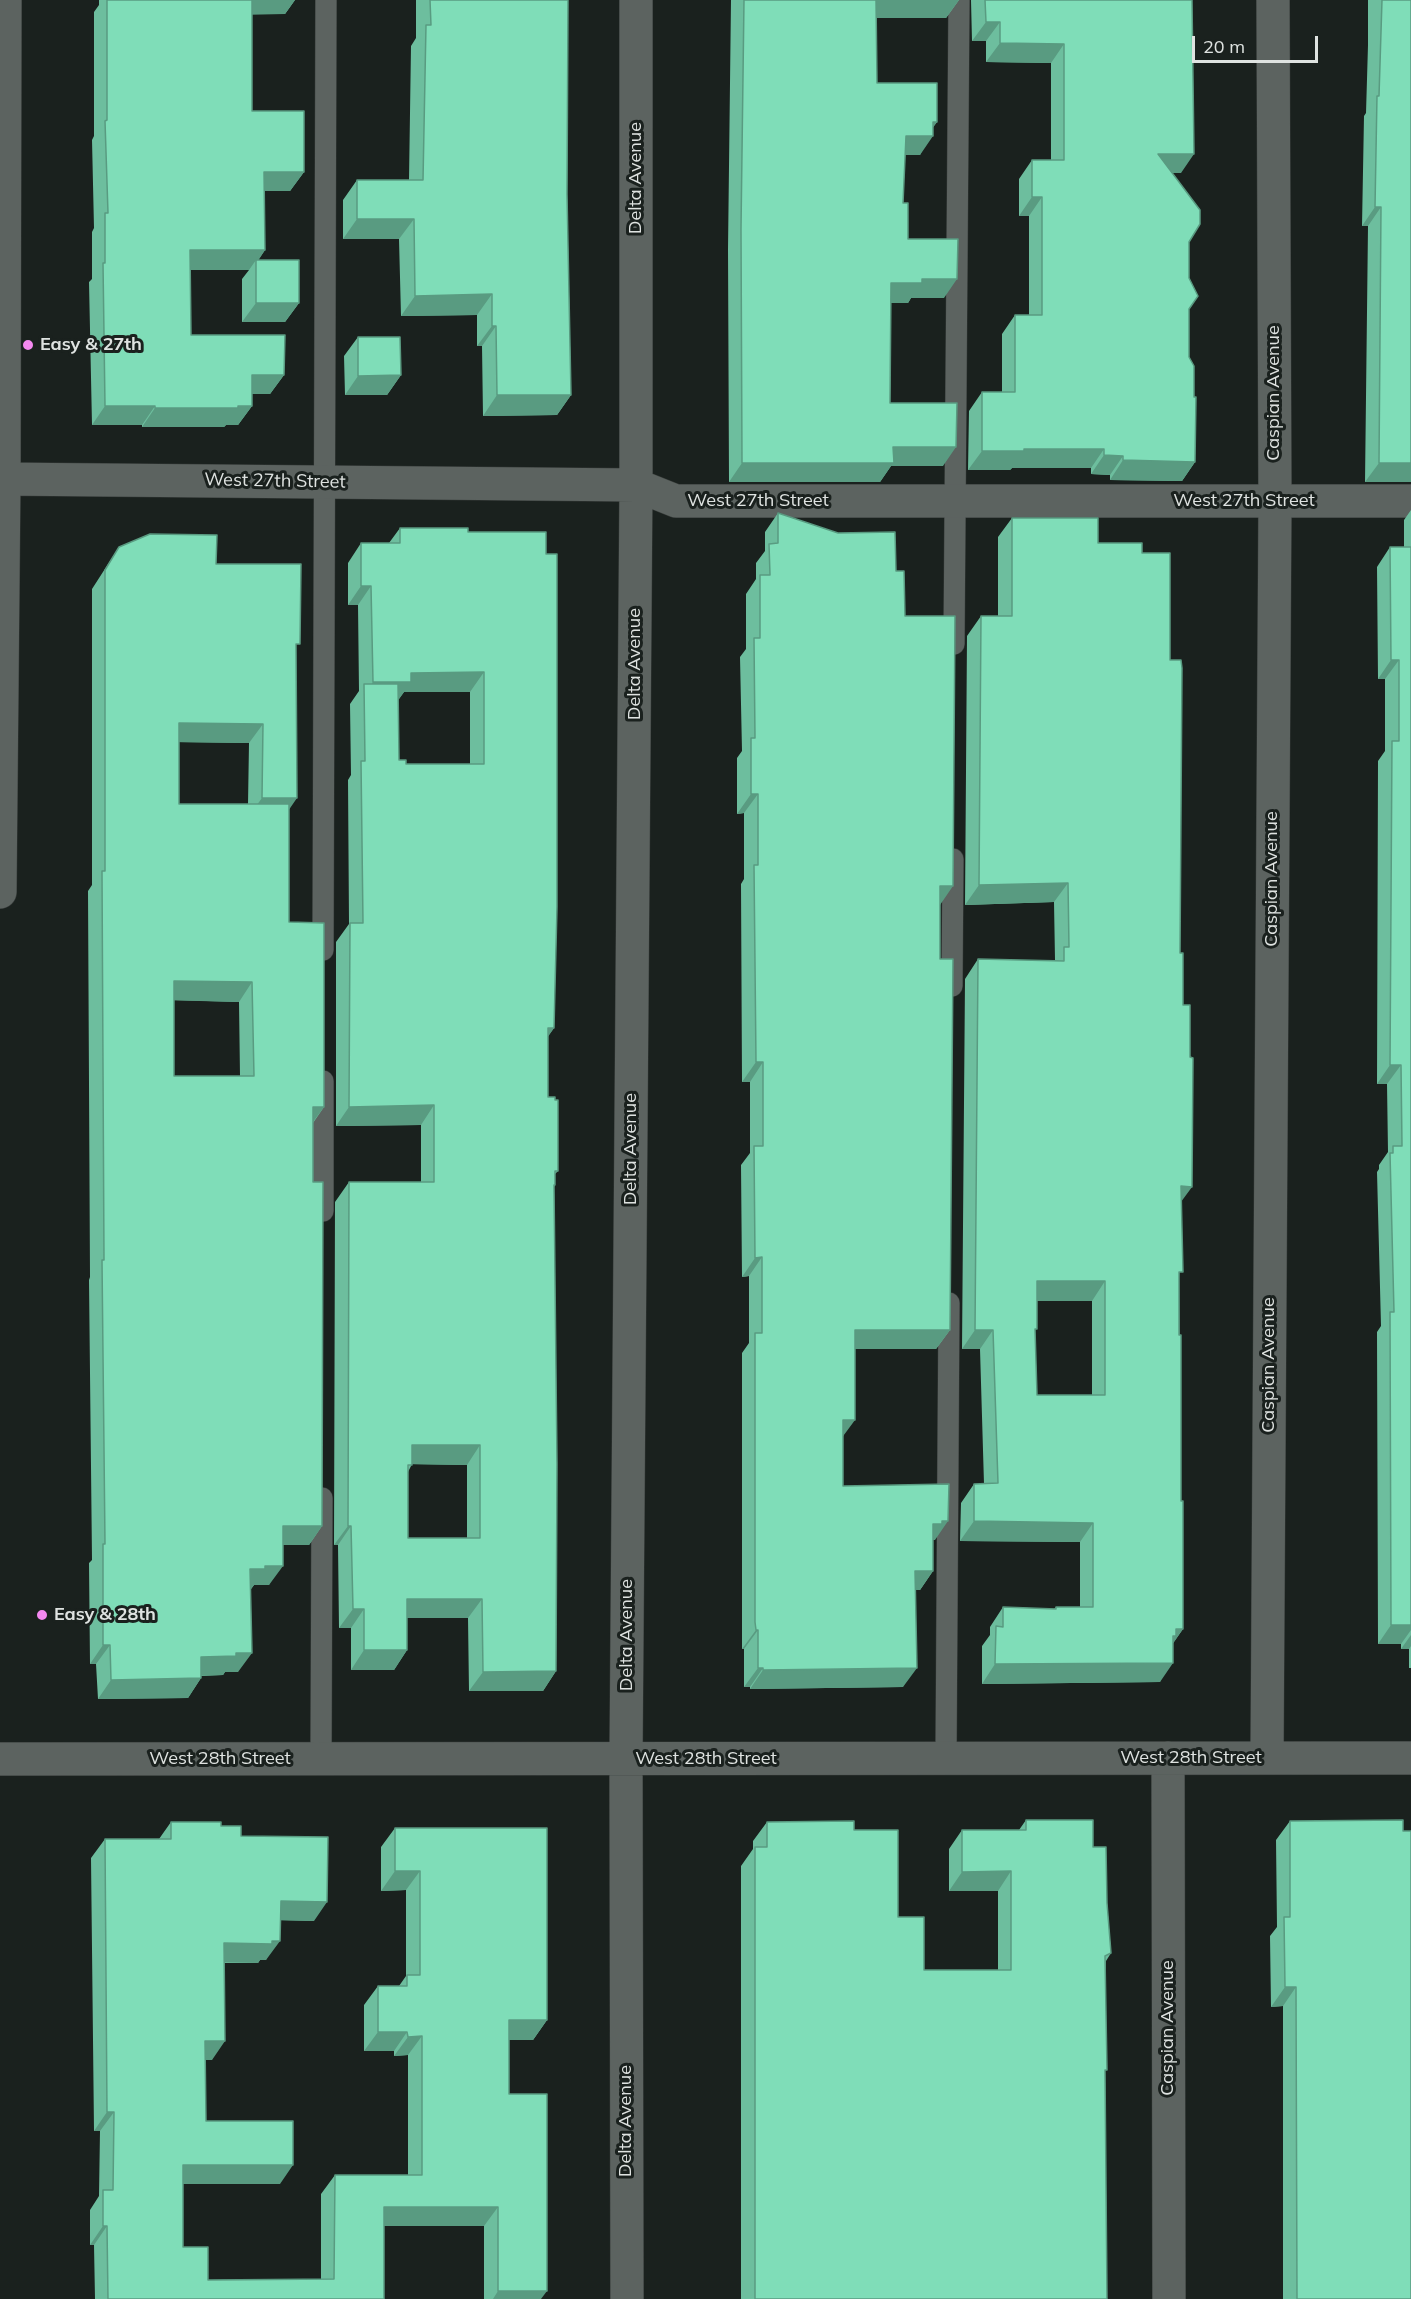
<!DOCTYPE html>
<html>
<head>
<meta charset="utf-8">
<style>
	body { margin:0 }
	#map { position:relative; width:1411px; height:2299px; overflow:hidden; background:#1a211e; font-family:Mulish,sans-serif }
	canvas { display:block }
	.scale { position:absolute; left:1192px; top:36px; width:126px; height:27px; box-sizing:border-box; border:3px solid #dfe3e1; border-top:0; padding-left:8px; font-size:18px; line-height:21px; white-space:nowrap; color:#dfe3e1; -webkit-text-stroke:4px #1a211e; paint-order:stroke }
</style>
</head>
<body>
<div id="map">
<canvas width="1411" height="2299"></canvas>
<div class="scale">20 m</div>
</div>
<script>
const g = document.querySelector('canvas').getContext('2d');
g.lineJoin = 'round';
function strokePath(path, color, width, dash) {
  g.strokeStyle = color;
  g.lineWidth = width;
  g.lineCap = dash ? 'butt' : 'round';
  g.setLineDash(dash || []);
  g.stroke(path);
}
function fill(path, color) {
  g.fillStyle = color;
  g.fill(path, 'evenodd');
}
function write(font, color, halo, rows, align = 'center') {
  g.font = font + ' Mulish,sans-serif';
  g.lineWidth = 6;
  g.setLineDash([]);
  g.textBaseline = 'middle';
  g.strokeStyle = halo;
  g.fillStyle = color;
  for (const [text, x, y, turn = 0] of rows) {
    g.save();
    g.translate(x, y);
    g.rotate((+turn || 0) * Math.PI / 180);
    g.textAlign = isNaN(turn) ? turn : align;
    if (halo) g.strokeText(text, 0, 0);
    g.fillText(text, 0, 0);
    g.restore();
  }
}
const lane = new Path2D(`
	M 954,644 L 959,0
	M 323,950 L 326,0
	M 952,986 L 953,859
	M 323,1211 L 323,1081
	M 946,1758 L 949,1303
	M 321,1759 L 322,1498`);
const street = new Path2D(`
	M 0,479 L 636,485 L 676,501 L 1411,501
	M 0,892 L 4,479 L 5,0
	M 1168,1758 L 1169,2299
	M 1267,1758 L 1275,501 L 1273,0
	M 0,1759 L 1411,1758
	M 627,2299 L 626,1759 L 636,485 L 636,0`);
strokePath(lane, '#353a38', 22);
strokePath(street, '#353a38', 34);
strokePath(lane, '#5c6360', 21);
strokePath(street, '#5c6360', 33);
fill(new Path2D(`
	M 99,0 L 295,0 L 285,14 L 252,14 L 252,111 L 304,172 L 290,191 L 264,191 L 265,250 L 258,260 L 299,303 L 285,322 L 242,322 L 242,279 L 249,270 L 190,270 L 191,335 L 284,375 L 270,394 L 252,394 L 252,406 L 238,425 L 226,425 L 224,427 L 142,427 L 142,425 L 92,425 L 89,282 L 92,279 L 92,232 L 94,228 L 92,140 L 94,136 L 94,12 L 99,5 Z
	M 416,0 L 568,0 L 567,194 L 571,395 L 557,415 L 483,416 L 482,346 L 477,346 L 477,315 L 401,316 L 399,239 L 343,239 L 343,200 L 357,180 L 409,180 L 411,46 L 416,38 Z
	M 731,0 L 959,0 L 946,18 L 877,18 L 877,83 L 937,122 L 933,127 L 920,155 L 905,155 L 903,203 L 908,239 L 944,298 L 911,298 L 908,303 L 891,303 L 890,403 L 943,466 L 891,466 L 880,482 L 729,482 L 728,249 Z
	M 971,0 L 1192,0 L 1181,173 L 1172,173 L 1189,242 L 1189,357 L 1195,462 L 1182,481 L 1110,480 L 1110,475 L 1091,474 L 1091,468 L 1012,468 L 1010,470 L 968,470 L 969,411 L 982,392 L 1002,392 L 1002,334 L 1015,315 L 1029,315 L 1029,216 L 1019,216 L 1019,179 L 1032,160 L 1051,160 L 1051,63 L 986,62 L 986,41 L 972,41 Z
	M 1368,0 L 1411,0 L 1411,482 L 1365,482 L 1368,226 L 1362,226 L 1364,116 L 1366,113 L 1368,45 Z
	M 358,337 L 401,375 L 387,395 L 345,395 L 344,356 Z
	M 1411,510 L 1411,1668 L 1409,1668 L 1409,1649 L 1401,1649 L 1401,1644 L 1378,1644 L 1377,1332 L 1381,1326 L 1377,1172 L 1379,1169 L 1379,1165 L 1388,1152 L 1387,1084 L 1377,1084 L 1378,761 L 1385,751 L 1385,679 L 1378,679 L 1377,567 L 1390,547 L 1404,547 L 1404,520 Z
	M 778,513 L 896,571 L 905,616 L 940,905 L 940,959 L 950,1330 L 936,1349 L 855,1349 L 843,1437 L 843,1486 L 935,1540 L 933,1540 L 933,1571 L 920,1590 L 916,1590 L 903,1687 L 750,1689 L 750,1687 L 744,1687 L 744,1649 L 742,1649 L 742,1353 L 749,1343 L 749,1276 L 742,1277 L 741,1165 L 750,1153 L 750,1082 L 742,1082 L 741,884 L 744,879 L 744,813 L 737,814 L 737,758 L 742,751 L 740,657 L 746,649 L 746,594 L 756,579 L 756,563 L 765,551 L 765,532 Z
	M 1012,518 L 1098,543 L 1142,553 L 1170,660 L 1180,953 L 1182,1201 L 1179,1278 L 1181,1501 L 1183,1629 L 1173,1643 L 1160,1682 L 982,1684 L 982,1646 L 990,1635 L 990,1627 L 1003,1607 L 1054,1609 L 1056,1607 L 1080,1607 L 1080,1542 L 960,1541 L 961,1503 L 974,1484 L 984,1484 L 980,1349 L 962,1349 L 965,979 L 978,959 L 1055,961 L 1055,960 L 1054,902 L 965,905 L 967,636 L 981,616 L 998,616 L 998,537 ZM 1037,1301 L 1092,1301 L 1092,1395 L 1037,1395 L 1035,1332 Z
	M 400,528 L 468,532 L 554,1028 L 548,1036 L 548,1097 L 558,1171 L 555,1174 L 555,1185 L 554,1187 L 556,1671 L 543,1691 L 469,1691 L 468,1618 L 407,1618 L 407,1650 L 394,1670 L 351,1670 L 351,1628 L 339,1628 L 338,1545 L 334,1545 L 335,1202 L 349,1182 L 421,1182 L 421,1125 L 336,1126 L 336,942 L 349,924 L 348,780 L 351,775 L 350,704 L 359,691 L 358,605 L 348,605 L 348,563 L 361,543 L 389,543 ZM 404,692 L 470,692 L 470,764 L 406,764 L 399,760 L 398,700 ZM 412,1464 L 467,1465 L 467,1538 L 408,1538 L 408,1472 Z
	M 119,547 L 216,564 L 296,649 L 289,810 L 289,922 L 324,1107 L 313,1123 L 313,1182 L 322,1526 L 309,1545 L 283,1545 L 269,1585 L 254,1585 L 251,1589 L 238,1672 L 225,1672 L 223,1675 L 201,1676 L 201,1678 L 188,1698 L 98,1699 L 96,1664 L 90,1664 L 89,1563 L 92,1560 L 89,1280 L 90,1277 L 88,891 L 92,885 L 92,589 ZM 179,742 L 249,743 L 248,804 L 179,804 ZM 174,1000 L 239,1002 L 240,1076 L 174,1076 Z
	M 1026,1820 L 1093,1847 L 1107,1903 L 1111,1953 L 1106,1961 L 1105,2073 L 1107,2299 L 741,2299 L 741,1866 L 753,1849 L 753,1841 L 767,1822 L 854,1830 L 898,1917 L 924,1970 L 998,1970 L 998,1891 L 949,1891 L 949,1849 L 962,1830 L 1019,1830 Z
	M 1290,1821 L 1403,1831 L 1411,2299 L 1283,2299 L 1283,2006 L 1271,2007 L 1270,1936 L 1277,1927 L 1276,1840 Z
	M 171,1822 L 221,1826 L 241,1836 L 314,1921 L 280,1920 L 266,1960 L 260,1960 L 258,1963 L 224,1963 L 212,2060 L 205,2060 L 206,2121 L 280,2184 L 183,2184 L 183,2247 L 208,2280 L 321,2279 L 321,2194 L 335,2175 L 408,2175 L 408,2055 L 394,2056 L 394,2051 L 364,2051 L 364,2005 L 378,1986 L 399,1986 L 406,1976 L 406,1890 L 381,1891 L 381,1847 L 395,1828 L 547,2020 L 533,2040 L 509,2040 L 509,2094 L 541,2299 L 484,2299 L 484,2226 L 384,2226 L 384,2299 L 95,2299 L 94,2245 L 90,2245 L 90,2210 L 99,2196 L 100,2131 L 94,2131 L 91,1858 L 105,1839 L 159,1839 Z`), '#6dbe9e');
fill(new Path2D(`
	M 248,0 L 295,0 L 285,14 L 238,15 Z
	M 876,0 L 959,0 L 946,18 L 863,18 Z
	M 986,22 L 1000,22 L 986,41 L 972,41 Z
	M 1000,43 L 1064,44 L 1051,63 L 986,62 Z
	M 933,122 L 937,122 L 927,136 L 933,136 L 920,155 L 893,155 L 906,136 Z
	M 1158,154 L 1194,154 L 1181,173 L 1144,173 Z
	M 264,172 L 304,172 L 290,191 L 250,191 Z
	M 1032,197 L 1042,197 L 1029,216 L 1019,216 Z
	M 1375,207 L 1381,207 L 1368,226 L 1362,226 Z
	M 357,219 L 414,219 L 399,239 L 343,239 Z
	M 190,250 L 265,250 L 256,264 L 256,260 L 249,270 L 177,270 Z
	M 922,279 L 957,279 L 944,298 L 911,298 L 908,303 L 878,303 L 891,283 Z
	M 492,294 L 477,315 L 401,316 L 415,296 Z
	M 256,303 L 299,303 L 285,322 L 242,322 Z
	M 492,326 L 496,326 L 482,346 L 477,346 Z
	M 252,375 L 284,375 L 270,394 L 238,394 Z
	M 401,375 L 387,395 L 345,395 L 358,376 Z
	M 497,395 L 571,395 L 557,415 L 483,416 Z
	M 105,406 L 155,406 L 142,425 L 92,425 Z
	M 252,406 L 238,425 L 226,425 L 224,427 L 142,427 L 155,408 Z
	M 893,447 L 956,447 L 943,466 L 891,466 L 880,482 L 729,482 L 742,463 Z
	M 1024,449 L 1104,449 L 1091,468 L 1012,468 L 1010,470 L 968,470 L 982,451 Z
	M 1104,455 L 1123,456 L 1110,475 L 1091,474 Z
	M 1123,460 L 1195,462 L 1182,481 L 1110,480 Z
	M 1379,463 L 1411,463 L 1411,482 L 1365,482 Z
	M 361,586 L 371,586 L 358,605 L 348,605 Z
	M 1391,660 L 1399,660 L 1385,679 L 1378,679 Z
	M 484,672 L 470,692 L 404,692 L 397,702 L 364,695 L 373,682 L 411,673 Z
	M 179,723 L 263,724 L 249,743 L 166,742 Z
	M 751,794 L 758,794 L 744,813 L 737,814 Z
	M 262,798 L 297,798 L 284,817 L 248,817 Z
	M 1068,883 L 1054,902 L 965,905 L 979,885 Z
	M 940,886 L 953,886 L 940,905 Z
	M 174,981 L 252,982 L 239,1002 L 160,1000 Z
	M 548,1028 L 554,1028 L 541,1047 Z
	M 756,1062 L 763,1062 L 750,1082 L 742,1082 Z
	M 1390,1065 L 1401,1065 L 1387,1084 L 1377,1084 Z
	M 434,1105 L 421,1125 L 336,1126 L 349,1107 Z
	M 313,1107 L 324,1107 L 310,1126 Z
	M 1181,1186 L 1192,1187 L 1178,1206 Z
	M 762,1257 L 749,1276 L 742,1277 L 755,1258 Z
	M 1037,1281 L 1105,1281 L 1092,1301 L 1023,1301 Z
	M 855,1330 L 950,1330 L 936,1349 L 841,1349 Z
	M 975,1330 L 993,1330 L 980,1349 L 962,1349 Z
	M 843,1420 L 855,1420 L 841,1439 Z
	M 412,1445 L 480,1445 L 467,1465 L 399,1464 Z
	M 942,1521 L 948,1521 L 935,1540 L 931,1540 L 933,1524 Z
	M 974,1521 L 1093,1523 L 1080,1542 L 960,1541 Z
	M 283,1526 L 322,1526 L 309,1545 L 269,1545 Z
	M 348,1526 L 351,1526 L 338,1545 L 334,1545 Z
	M 265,1566 L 283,1566 L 269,1585 L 254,1585 L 251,1589 L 250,1569 Z
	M 915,1571 L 933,1571 L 920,1590 L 902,1590 Z
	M 407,1599 L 482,1599 L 468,1618 L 394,1618 Z
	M 353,1609 L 364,1609 L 351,1628 L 339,1628 Z
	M 1391,1625 L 1411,1625 L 1411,1630 L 1401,1644 L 1378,1644 Z
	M 1176,1629 L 1183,1629 L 1170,1648 Z
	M 756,1630 L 758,1630 L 744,1649 L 742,1649 Z
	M 1411,1635 L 1411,1646 L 1409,1649 L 1401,1649 Z
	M 103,1645 L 110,1645 L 96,1664 L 90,1664 Z
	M 364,1650 L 407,1650 L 394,1670 L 351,1670 Z
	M 236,1653 L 252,1653 L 238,1672 L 225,1672 L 223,1675 L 187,1676 L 201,1657 Z
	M 1173,1663 L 1160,1682 L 982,1684 L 995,1664 Z
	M 758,1668 L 763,1668 L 750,1687 L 744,1687 Z
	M 917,1668 L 903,1687 L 750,1689 L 763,1670 Z
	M 556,1671 L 543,1691 L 469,1691 L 483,1672 Z
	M 201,1678 L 188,1698 L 98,1699 L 111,1680 Z
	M 395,1871 L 420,1871 L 406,1890 L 381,1891 Z
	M 1011,1871 L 998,1891 L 949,1891 L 962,1872 Z
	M 281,1901 L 327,1902 L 314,1921 L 267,1920 Z
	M 280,1941 L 266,1960 L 260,1960 L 258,1963 L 210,1962 L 224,1943 Z
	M 1285,1987 L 1296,1987 L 1283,2006 L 1271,2007 Z
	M 509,2020 L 547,2020 L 533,2040 L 495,2040 Z
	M 378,2032 L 407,2032 L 394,2051 L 364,2051 Z
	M 422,2036 L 408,2055 L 394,2056 L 408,2037 Z
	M 205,2041 L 225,2041 L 212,2060 L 191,2060 Z
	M 107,2112 L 114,2112 L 100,2131 L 94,2131 Z
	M 183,2165 L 293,2165 L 280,2184 L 170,2184 Z
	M 384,2207 L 498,2207 L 484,2226 L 371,2226 Z
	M 103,2226 L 107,2226 L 94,2245 L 90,2245 Z
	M 498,2291 L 547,2291 L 541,2299 L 493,2299 Z`), '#599b81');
const building = new Path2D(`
	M 107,0 L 252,0 L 252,111 L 304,111 L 304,172 L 264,172 L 265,250 L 190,250 L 191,335 L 285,335 L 284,375 L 252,375 L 252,406 L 238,406 L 238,408 L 155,408 L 155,406 L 105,406 L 103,263 L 105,263 L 105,213 L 108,213 L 105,121 L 107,120 Z
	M 430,0 L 568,0 L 567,194 L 571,395 L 497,395 L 496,326 L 492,326 L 492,294 L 415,296 L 414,219 L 357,219 L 357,180 L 423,180 L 426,25 L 431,25 Z
	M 744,0 L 876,0 L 877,83 L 937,83 L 937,122 L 933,122 L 933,136 L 906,136 L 903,203 L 908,203 L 908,239 L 958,239 L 957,279 L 922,279 L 922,283 L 891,283 L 890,403 L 957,403 L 956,447 L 893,447 L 894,463 L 742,463 L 741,229 Z
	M 985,0 L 1192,0 L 1194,154 L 1158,154 L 1200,210 L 1200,224 L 1189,242 L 1189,278 L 1198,296 L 1189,309 L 1189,357 L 1194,366 L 1194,397 L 1196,397 L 1195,462 L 1123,460 L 1123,456 L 1104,455 L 1104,449 L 1024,449 L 1024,451 L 982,451 L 982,392 L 1015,392 L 1015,315 L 1042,315 L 1042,197 L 1032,197 L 1032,160 L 1064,160 L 1064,44 L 1000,43 L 1000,22 L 986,22 Z
	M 1382,0 L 1411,0 L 1411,463 L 1379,463 L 1381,207 L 1375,207 L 1377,96 L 1379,96 Z
	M 256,260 L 299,260 L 299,303 L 256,303 Z
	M 358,337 L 400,337 L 401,375 L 358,376 Z
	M 778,513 L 838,533 L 895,532 L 896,571 L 904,571 L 905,616 L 955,616 L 953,886 L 940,886 L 940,959 L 953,959 L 950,1330 L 855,1330 L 855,1420 L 843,1420 L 843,1486 L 949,1484 L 948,1521 L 942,1521 L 942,1524 L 933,1524 L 933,1571 L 915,1571 L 917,1668 L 763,1670 L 763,1668 L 758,1668 L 758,1630 L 756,1630 L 755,1622 L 755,1333 L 762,1333 L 762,1257 L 755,1258 L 754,1146 L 763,1146 L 763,1062 L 756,1062 L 754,865 L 758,865 L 758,794 L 751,794 L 751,738 L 755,738 L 754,638 L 760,638 L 760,575 L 770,575 L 769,544 L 778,543 Z
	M 1012,518 L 1098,518 L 1098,543 L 1142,543 L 1142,553 L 1170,553 L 1170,660 L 1181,660 L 1182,668 L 1180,953 L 1183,953 L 1183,1005 L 1190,1005 L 1190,1057 L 1193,1058 L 1192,1187 L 1181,1186 L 1183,1272 L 1179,1272 L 1179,1335 L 1181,1335 L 1181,1501 L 1183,1501 L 1183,1629 L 1176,1629 L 1176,1636 L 1173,1636 L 1173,1663 L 995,1664 L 996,1626 L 1003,1627 L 1003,1607 L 1056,1609 L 1056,1607 L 1093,1607 L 1093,1523 L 974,1521 L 974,1484 L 998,1483 L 993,1330 L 975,1330 L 978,959 L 1064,961 L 1064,947 L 1069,947 L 1068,883 L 979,885 L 981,616 L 1012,616 ZM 1037,1281 L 1105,1281 L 1105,1395 L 1037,1395 L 1035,1329 L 1037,1329 Z
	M 400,528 L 468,528 L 468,532 L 546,532 L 546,554 L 557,554 L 557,907 L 554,1028 L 548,1028 L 548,1097 L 555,1097 L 555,1100 L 558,1100 L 558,1171 L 555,1171 L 555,1185 L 554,1185 L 557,1464 L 556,1671 L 483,1672 L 482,1599 L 407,1599 L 407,1650 L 364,1650 L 364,1609 L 353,1609 L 351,1526 L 348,1526 L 349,1182 L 434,1182 L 434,1105 L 349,1107 L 350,923 L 363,923 L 361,761 L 365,761 L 364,684 L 398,684 L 399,760 L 406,760 L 406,764 L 484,764 L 484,672 L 411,673 L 411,682 L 373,682 L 371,586 L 361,586 L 361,543 L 400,543 ZM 412,1445 L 480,1445 L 480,1538 L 408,1538 L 408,1465 L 412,1465 Z
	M 150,534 L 217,535 L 216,564 L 301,564 L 300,644 L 296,644 L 297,798 L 262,798 L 263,724 L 179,723 L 179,804 L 289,804 L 289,922 L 324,923 L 324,1107 L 313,1107 L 313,1182 L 323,1182 L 322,1526 L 283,1526 L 283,1566 L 265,1566 L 265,1569 L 250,1569 L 252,1653 L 236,1653 L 236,1656 L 201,1657 L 201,1678 L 111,1680 L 110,1645 L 103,1645 L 103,1544 L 105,1544 L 102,1260 L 104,1260 L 102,871 L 105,871 L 105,570 L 119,547 ZM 174,981 L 252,982 L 254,1076 L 174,1076 Z
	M 1390,547 L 1411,547 L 1411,1625 L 1391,1625 L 1390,1312 L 1394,1312 L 1390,1153 L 1393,1153 L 1393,1146 L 1402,1146 L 1401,1065 L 1390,1065 L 1392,741 L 1399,741 L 1399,660 L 1391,660 Z
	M 1026,1820 L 1093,1820 L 1093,1847 L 1106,1847 L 1107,1903 L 1111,1953 L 1105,1956 L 1107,2070 L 1105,2070 L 1107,2299 L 755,2299 L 755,1847 L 767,1847 L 767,1822 L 854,1821 L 854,1830 L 898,1830 L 898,1917 L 924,1917 L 924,1970 L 1011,1970 L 1011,1871 L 962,1872 L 962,1830 L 1026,1830 Z
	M 1403,1820 L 1403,1831 L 1411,1831 L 1411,2299 L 1297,2299 L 1296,1987 L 1285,1987 L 1284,1917 L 1290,1917 L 1290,1821 Z
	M 171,1822 L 221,1822 L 221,1826 L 241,1826 L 241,1836 L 328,1837 L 327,1902 L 281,1901 L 280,1941 L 272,1941 L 272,1944 L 224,1943 L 225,2041 L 205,2041 L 206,2121 L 293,2121 L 293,2165 L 183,2165 L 183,2247 L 208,2247 L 208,2280 L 334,2279 L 335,2175 L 422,2175 L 422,2036 L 408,2037 L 407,2032 L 378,2032 L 378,1986 L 407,1986 L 407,1975 L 420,1975 L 420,1871 L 395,1871 L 395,1828 L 547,1828 L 547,2020 L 509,2020 L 509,2094 L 547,2094 L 547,2291 L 498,2291 L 498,2207 L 384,2207 L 384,2299 L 108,2299 L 107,2226 L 103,2226 L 103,2190 L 113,2190 L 114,2112 L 107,2112 L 105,1839 L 171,1839 Z`);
fill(building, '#7fddb8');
strokePath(building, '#599b81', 1.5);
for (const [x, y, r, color] of [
	[28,345,6,"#f489f0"],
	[42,1615,6,"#f489f0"]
]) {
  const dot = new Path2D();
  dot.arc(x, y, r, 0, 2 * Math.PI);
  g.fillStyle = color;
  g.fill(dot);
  strokePath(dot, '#1a211e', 2);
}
write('18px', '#dfe3e1', '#1a211e', [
	["Delta Avenue",636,178,-90],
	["Caspian Avenue",1274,393,-90],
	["West 27th Street",275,481,1],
	["West 27th Street",758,501],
	["West 27th Street",1244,501],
	["Delta Avenue",635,664,-90],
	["Caspian Avenue",1272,879,-90],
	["Delta Avenue",631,1149,-90],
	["Caspian Avenue",1269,1365,-90],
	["Delta Avenue",627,1635,-90],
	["West 28th Street",1191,1758],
	["West 28th Street",220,1759],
	["West 28th Street",706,1759],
	["Caspian Avenue",1168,2028,-90],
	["Delta Avenue",626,2121,-90]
]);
write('bold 18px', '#dfe3e1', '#1a211e', [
	["Easy & 27th",40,345],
	["Easy & 28th",54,1615]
], 'left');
</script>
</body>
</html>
